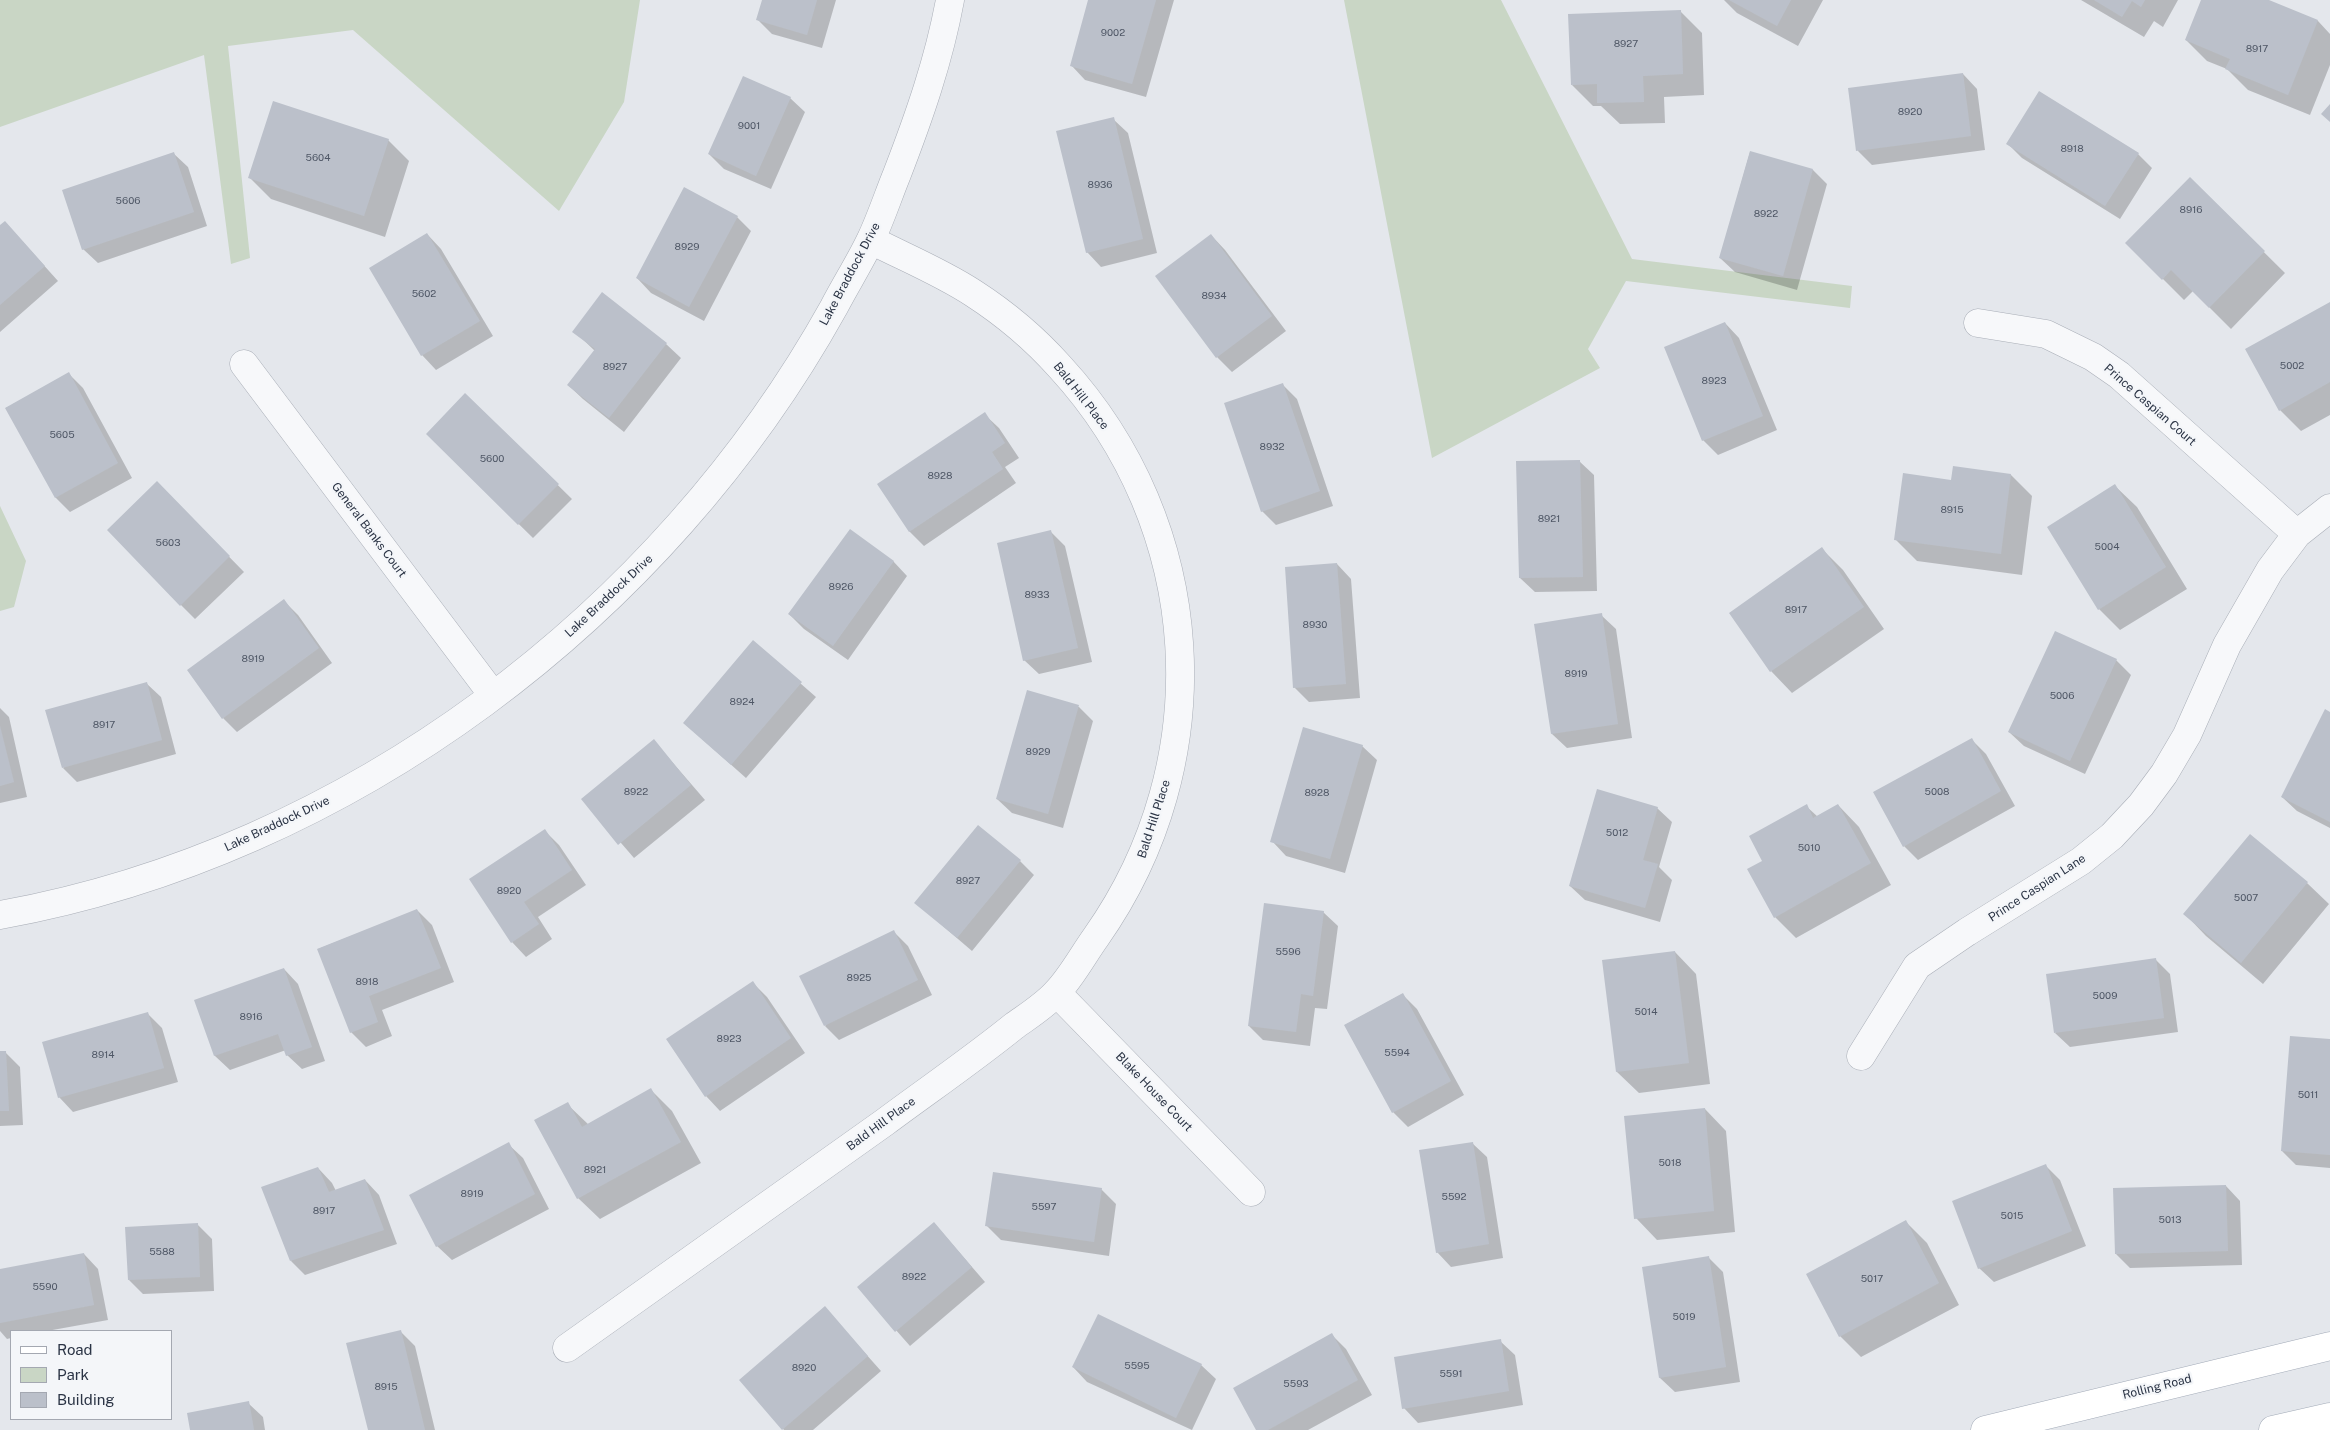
<!DOCTYPE html>
<html>
<head>
<meta charset="utf-8">
<style>
	body { margin:0 }
	#map { position:relative; width:2330px; height:1430px; overflow:hidden; background:#e4e7ec; font-family:"Public Sans",sans-serif }
	canvas { display:block }
	.legend { position:absolute; left:10px; top:1330px; width:162px; height:90px; box-sizing:border-box; background:#f4f6f9; border:1px solid #a4a8b1; margin:0; padding:6px 9px; list-style:none; font-size:15px; color:#2b3445 }
	.legend li { display:flex; align-items:center; gap:10px; height:25px }
	.legend b { width:25px; border:1px solid #a4a8b1 }
</style>
</head>
<body>
<div id="map">
<canvas width="2330" height="1430"></canvas>
<ul class="legend">
<li><b style="height:6px;background:#fff"></b>Road</li>
<li><b style="height:14px;background:#c9d6c5"></b>Park</li>
<li><b style="height:14px;background:#bbc0ca"></b>Building</li>
</ul>
</div>
<script>
const g = document.querySelector('canvas').getContext('2d');
g.lineJoin = 'round';
function fill(path, color) {
  g.fillStyle = color;
  g.fill(path, 'evenodd');
}
function strokePath(path, color, width, dash) {
  g.strokeStyle = color;
  g.lineWidth = width;
  g.lineCap = dash ? 'butt' : 'round';
  g.setLineDash(dash || []);
  g.stroke(path);
}
function write(font, color, halo, rows, align = 'center') {
  g.font = font + ' "Public Sans",sans-serif';
  g.lineWidth = 4.5;
  g.setLineDash([]);
  g.textBaseline = 'middle';
  g.strokeStyle = halo;
  g.fillStyle = color;
  for (const [text, x, y, turn = 0] of rows) {
    g.save();
    g.translate(x, y);
    g.rotate((+turn || 0) * Math.PI / 180);
    g.textAlign = isNaN(turn) ? turn : align;
    if (halo) g.strokeText(text, 0, 0);
    g.fillText(text, 0, 0);
    g.restore();
  }
}
fill(new Path2D(`
	M 0,0 L 640,0 L 624,102 L 559,211 L 353,30 L 228,46 L 250,258 L 231,264 L 204,55 L 0,127 Z
	M 1344,0 L 1501,0 L 1632,259 L 1852,286 L 1850,308 L 1626,281 L 1588,349 L 1600,368 L 1432,458 Z
	M 0,506 L 26,561 L 14,607 L 0,611 Z`), '#c9d6c5');
fill(new Path2D(`
	M 763,0 L 836,0 L 822,48 L 772,34 L 758,20 Z
	M 1090,0 L 1174,0 L 1146,97 L 1085,80 L 1071,65 Z
	M 1724,0 L 1823,0 L 1798,46 L 1737,13 Z
	M 2081,0 L 2178,0 L 2163,27 L 2154,21 L 2144,37 Z
	M 2202,0 L 2266,0 L 2318,21 L 2330,34 L 2330,65 L 2310,115 L 2248,90 L 2227,69 L 2207,61 L 2186,40 Z
	M 1680,11 L 1702,33 L 1704,95 L 1664,97 L 1665,123 L 1620,124 L 1601,106 L 1593,106 L 1572,85 Z
	M 1963,74 L 1977,89 L 1985,150 L 1872,165 L 1858,151 L 1849,89 Z
	M 790,98 L 805,112 L 771,189 L 724,169 L 709,154 Z
	M 1113,119 L 1128,133 L 1157,253 L 1101,267 L 1087,252 Z
	M 388,140 L 409,161 L 385,237 L 271,199 L 250,178 Z
	M 2008,144 L 2138,154 L 2152,168 L 2120,219 L 2022,158 Z
	M 1750,152 L 1813,170 L 1827,184 L 1797,290 L 1735,272 L 1720,258 Z
	M 173,153 L 188,167 L 207,226 L 98,263 L 83,249 Z
	M 2190,179 L 2285,273 L 2231,329 L 2193,291 L 2184,300 L 2127,243 Z
	M 737,217 L 751,231 L 704,321 L 651,293 L 637,278 Z
	M 5,222 L 58,281 L 0,332 L 0,227 Z
	M 427,234 L 441,249 L 493,336 L 436,370 L 422,355 Z
	M 1211,235 L 1225,250 L 1286,331 L 1232,372 L 1217,357 L 1157,276 Z
	M 602,294 L 666,344 L 681,358 L 624,432 L 583,399 L 568,385 L 595,351 L 574,331 Z
	M 2330,303 L 2330,415 L 2301,431 L 2280,410 Z
	M 1725,323 L 1739,338 L 1777,430 L 1718,455 L 1703,440 Z
	M 69,374 L 83,388 L 132,478 L 70,512 L 56,498 L 6,408 Z
	M 1282,384 L 1297,399 L 1333,506 L 1276,525 L 1262,511 Z
	M 465,394 L 572,499 L 533,538 L 427,434 Z
	M 984,414 L 999,428 L 1019,458 L 1005,467 L 1016,483 L 924,546 L 909,531 Z
	M 1579,461 L 1594,475 L 1597,591 L 1535,592 L 1520,578 Z
	M 2011,475 L 2032,496 L 2022,575 L 1917,561 L 1895,539 L 1953,481 Z
	M 157,483 L 244,572 L 195,619 L 181,605 Z
	M 2115,486 L 2137,507 L 2187,589 L 2120,630 L 2099,609 Z
	M 1051,532 L 1065,546 L 1092,662 L 1039,674 L 1024,660 Z
	M 1822,549 L 1843,570 L 1884,629 L 1792,693 L 1771,671 Z
	M 893,561 L 907,576 L 848,660 L 804,629 L 789,614 Z
	M 1337,564 L 1351,579 L 1360,698 L 1309,702 L 1294,687 Z
	M 284,601 L 298,615 L 332,663 L 237,732 L 223,718 Z
	M 1601,615 L 1616,629 L 1632,738 L 1567,748 L 1552,734 L 1536,625 Z
	M 753,642 L 816,697 L 746,778 L 684,723 Z
	M 2116,660 L 2131,675 L 2085,774 L 2024,746 L 2009,732 Z
	M 146,683 L 161,697 L 176,754 L 77,782 L 63,768 Z
	M 1028,692 L 1079,707 L 1093,721 L 1063,828 L 1012,813 L 997,799 Z
	M 0,708 L 9,717 L 27,797 L 0,803 Z
	M 2330,713 L 2330,828 L 2297,811 L 2282,797 Z
	M 1971,739 L 1986,754 L 2015,806 L 1918,860 L 1904,846 Z
	M 654,741 L 705,800 L 634,858 L 583,799 Z
	M 1362,746 L 1377,760 L 1345,873 L 1286,856 L 1272,841 Z
	M 1838,805 L 1859,827 L 1891,885 L 1796,938 L 1775,917 L 1764,861 L 1806,806 L 1818,817 Z
	M 1657,808 L 1672,822 L 1659,867 L 1672,880 L 1660,922 L 1585,900 L 1570,886 Z
	M 544,830 L 559,845 L 586,885 L 538,917 L 552,939 L 526,957 L 512,942 Z
	M 2250,836 L 2307,883 L 2329,904 L 2263,984 L 2206,936 L 2185,914 Z
	M 1020,861 L 1034,875 L 972,951 L 916,903 Z
	M 417,910 L 432,925 L 454,982 L 382,1010 L 392,1036 L 366,1047 L 351,1032 L 318,949 Z
	M 1323,912 L 1338,926 L 1327,1009 L 1315,1008 L 1310,1046 L 1263,1040 L 1249,1026 Z
	M 893,931 L 908,946 L 932,995 L 839,1040 L 825,1026 Z
	M 1675,952 L 1696,974 L 1710,1084 L 1639,1093 L 1617,1072 L 1604,962 Z
	M 2155,959 L 2170,974 L 2178,1032 L 2070,1047 L 2055,1033 Z
	M 284,969 L 298,984 L 325,1061 L 302,1069 L 287,1055 L 286,1050 L 230,1070 L 215,1056 L 196,1001 Z
	M 752,982 L 767,997 L 805,1053 L 720,1111 L 706,1096 Z
	M 1402,994 L 1417,1009 L 1464,1095 L 1408,1127 L 1393,1112 L 1345,1025 Z
	M 148,1014 L 162,1028 L 178,1082 L 73,1112 L 59,1097 Z
	M 2330,1041 L 2330,1168 L 2296,1165 L 2282,1151 Z
	M 5,1052 L 20,1067 L 23,1125 L 0,1126 L 0,1053 Z
	M 651,1090 L 672,1111 L 701,1163 L 600,1219 L 578,1198 L 567,1104 L 589,1125 Z
	M 1705,1109 L 1726,1131 L 1735,1232 L 1657,1240 L 1636,1218 Z
	M 1472,1143 L 1487,1157 L 1503,1258 L 1451,1267 L 1437,1252 Z
	M 508,1144 L 523,1158 L 549,1209 L 452,1260 L 437,1246 Z
	M 2046,1166 L 2060,1180 L 2086,1246 L 1994,1282 L 1979,1268 Z
	M 318,1168 L 332,1183 L 336,1191 L 365,1180 L 379,1195 L 397,1244 L 305,1275 L 291,1261 Z
	M 2226,1186 L 2240,1201 L 2242,1265 L 2130,1268 L 2116,1254 Z
	M 1101,1189 L 1116,1204 L 1109,1256 L 1001,1240 L 986,1225 Z
	M 1906,1222 L 1927,1243 L 1959,1305 L 1861,1357 L 1840,1336 Z
	M 934,1223 L 985,1282 L 910,1346 L 858,1287 Z
	M 197,1224 L 212,1239 L 214,1291 L 143,1294 L 129,1280 Z
	M 84,1254 L 98,1269 L 108,1320 L 47,1331 L 11,1331 L 11,1338 L 7,1339 L 0,1331 L 0,1271 Z
	M 1708,1257 L 1723,1272 L 1740,1382 L 1675,1392 L 1660,1378 L 1643,1268 Z
	M 825,1308 L 881,1371 L 813,1430 L 784,1430 L 741,1380 Z
	M 400,1331 L 415,1346 L 435,1430 L 369,1430 Z
	M 1332,1335 L 1346,1349 L 1372,1395 L 1308,1430 L 1258,1430 Z
	M 1500,1341 L 1515,1355 L 1523,1405 L 1418,1423 L 1404,1408 Z
	M 1201,1365 L 1216,1379 L 1192,1430 L 1087,1382 L 1073,1367 Z
	M 248,1403 L 263,1417 L 265,1430 L 192,1430 Z`), '#0003');
fill(new Path2D(`
	M 762,0 L 817,0 L 807,35 L 756,20 Z
	M 1088,0 L 1156,0 L 1132,84 L 1070,66 Z
	M 1729,0 L 1791,0 L 1777,26 Z
	M 2094,0 L 2145,0 L 2141,7 L 2132,1 L 2122,17 Z
	M 2201,0 L 2269,0 L 2318,20 L 2288,95 L 2225,69 L 2230,59 L 2185,40 Z
	M 1681,10 L 1683,74 L 1643,76 L 1644,102 L 1597,103 L 1597,84 L 1571,85 L 1568,14 Z
	M 1963,73 L 1971,136 L 1856,151 L 1848,88 Z
	M 743,76 L 791,97 L 756,176 L 708,154 Z
	M 2039,91 L 2139,153 L 2105,206 L 2006,144 Z
	M 273,101 L 389,139 L 364,216 L 248,178 Z
	M 2330,104 L 2330,122 L 2321,114 Z
	M 1114,117 L 1143,239 L 1086,253 L 1056,131 Z
	M 1750,151 L 1813,169 L 1783,276 L 1719,258 Z
	M 174,152 L 194,212 L 82,250 L 62,190 Z
	M 2190,177 L 2265,251 L 2209,308 L 2171,270 L 2162,280 L 2125,243 Z
	M 684,187 L 738,216 L 689,307 L 636,278 Z
	M 5,221 L 45,266 L 0,305 L 0,225 Z
	M 427,233 L 480,321 L 421,356 L 369,268 Z
	M 1211,234 L 1272,316 L 1216,358 L 1155,276 Z
	M 602,292 L 667,343 L 609,418 L 567,385 L 595,349 L 572,332 Z
	M 2330,302 L 2330,382 L 2279,411 L 2245,349 Z
	M 1725,322 L 1763,416 L 1702,441 L 1664,347 Z
	M 69,372 L 118,463 L 55,498 L 5,408 Z
	M 1283,383 L 1320,491 L 1261,512 L 1224,403 Z
	M 465,393 L 559,484 L 518,525 L 426,434 Z
	M 985,412 L 1005,443 L 992,452 L 1003,469 L 909,532 L 877,484 Z
	M 1580,460 L 1583,577 L 1519,578 L 1516,461 Z
	M 1953,466 L 2011,474 L 2001,554 L 1894,540 L 1903,473 L 1951,480 Z
	M 157,481 L 230,556 L 180,606 L 107,530 Z
	M 2115,484 L 2166,567 L 2098,610 L 2047,527 Z
	M 850,529 L 894,561 L 833,646 L 788,614 Z
	M 1051,530 L 1078,648 L 1023,661 L 997,543 Z
	M 1822,547 L 1864,607 L 1770,672 L 1729,613 Z
	M 1337,563 L 1346,684 L 1293,688 L 1285,567 Z
	M 284,599 L 319,648 L 222,719 L 187,670 Z
	M 1602,613 L 1618,724 L 1551,734 L 1534,624 Z
	M 2055,631 L 2117,659 L 2070,761 L 2008,732 Z
	M 753,640 L 802,682 L 731,765 L 683,723 Z
	M 147,682 L 162,740 L 62,768 L 45,710 Z
	M 1027,690 L 1079,705 L 1048,814 L 996,799 Z
	M 2325,709 L 2330,712 L 2330,822 L 2281,797 Z
	M 0,726 L 14,782 L 0,786 Z
	M 1303,727 L 1363,745 L 1330,859 L 1270,842 Z
	M 1972,738 L 2001,791 L 1903,847 L 1873,792 Z
	M 654,739 L 691,785 L 618,845 L 581,799 Z
	M 1597,789 L 1658,807 L 1643,860 L 1658,864 L 1645,908 L 1569,886 Z
	M 1807,804 L 1813,818 L 1838,804 L 1871,863 L 1774,918 L 1747,869 L 1762,861 L 1749,836 Z
	M 978,825 L 1021,860 L 957,938 L 914,903 Z
	M 545,829 L 572,870 L 524,902 L 539,924 L 511,943 L 469,879 Z
	M 2250,834 L 2308,882 L 2241,963 L 2183,914 Z
	M 1264,903 L 1324,911 L 1313,996 L 1301,994 L 1296,1032 L 1248,1026 Z
	M 417,909 L 441,968 L 369,996 L 378,1022 L 350,1033 L 317,949 Z
	M 894,930 L 918,980 L 824,1026 L 799,976 Z
	M 1675,951 L 1689,1063 L 1616,1072 L 1602,960 Z
	M 2156,958 L 2164,1018 L 2054,1033 L 2046,974 Z
	M 284,968 L 312,1047 L 286,1056 L 278,1034 L 214,1056 L 194,1000 Z
	M 753,981 L 791,1038 L 705,1097 L 666,1039 Z
	M 1403,993 L 1451,1081 L 1392,1113 L 1344,1025 Z
	M 148,1012 L 164,1068 L 58,1098 L 42,1042 Z
	M 2290,1036 L 2330,1039 L 2330,1155 L 2281,1151 Z
	M 0,1051 L 6,1051 L 9,1111 L 0,1111 Z
	M 651,1088 L 681,1142 L 577,1199 L 534,1120 L 568,1102 L 582,1127 Z
	M 1705,1108 L 1714,1211 L 1634,1219 L 1624,1116 Z
	M 509,1142 L 535,1194 L 436,1247 L 409,1195 Z
	M 1473,1142 L 1489,1244 L 1436,1253 L 1419,1150 Z
	M 2046,1164 L 2072,1231 L 1978,1269 L 1952,1201 Z
	M 318,1167 L 329,1192 L 365,1179 L 384,1230 L 290,1261 L 261,1187 Z
	M 993,1172 L 1102,1188 L 1094,1242 L 985,1226 Z
	M 2226,1185 L 2228,1251 L 2115,1254 L 2113,1188 Z
	M 1906,1220 L 1939,1283 L 1839,1337 L 1806,1274 Z
	M 934,1222 L 972,1267 L 895,1332 L 857,1287 Z
	M 198,1223 L 200,1277 L 128,1280 L 125,1227 Z
	M 84,1253 L 94,1305 L 0,1323 L 0,1269 Z
	M 1709,1256 L 1726,1367 L 1659,1378 L 1642,1267 Z
	M 825,1306 L 868,1356 L 782,1430 L 739,1380 Z
	M 1098,1314 L 1202,1364 L 1176,1418 L 1072,1367 Z
	M 401,1330 L 425,1430 L 368,1430 L 346,1343 Z
	M 1332,1333 L 1358,1380 L 1268,1430 L 1256,1430 L 1233,1388 Z
	M 1501,1339 L 1509,1391 L 1402,1409 L 1394,1357 Z
	M 249,1401 L 254,1430 L 190,1430 L 187,1413 Z`), '#bbc0ca');
const minor = new Path2D(`
	M 1978,323 L 2046,334 L 2093,357 L 2119,375 L 2297,534
	M 244,364 L 493,695
	M 1057,993 L 1251,1192
	M 1861,1056 L 1917,966 L 1967,932 L 2081,861 L 2112,836 L 2141,805 L 2164,774 L 2187,735 L 2227,645 L 2270,570 L 2297,534 L 2330,508
	M 567,1348 C 673,1273 779,1197 885,1122 C 928,1090 972,1060 1014,1026 C 1028,1016 1044,1006 1056,993 C 1071,978 1083,955 1096,937 C 1220,761 1206,526 1060,367 C 1035,339 1004,313 973,293 C 941,272 904,257 871,240`);
const tertiary = new Path2D(`
	M 0,915 C 349,852 663,615 834,307 C 846,284 860,262 871,239 C 881,218 888,196 897,174 C 919,117 939,60 950,0`);
const primary = new Path2D(`
	M 1985,1430 L 2330,1346
	M 2273,1430 L 2330,1417`);
strokePath(minor, '#a9aeb7', 29);
strokePath(tertiary, '#a9aeb7', 29);
strokePath(primary, '#a3abb8', 29);
strokePath(minor, '#f7f8fa', 28);
strokePath(tertiary, '#f7f8fa', 28);
strokePath(primary, '#fff', 28);
write('10px', '#4f5766', null, [
	["9002",1113,33],
	["8927",1626,44],
	["8917",2257,49],
	["8920",1910,112],
	["9001",749,126],
	["8918",2072,149],
	["5604",318,158],
	["8936",1100,185],
	["5606",128,201],
	["8916",2191,210],
	["8922",1766,214],
	["8929",687,247],
	["5602",424,294],
	["8934",1214,296],
	["5002",2292,366],
	["8927",615,367],
	["8923",1714,381],
	["5605",62,435],
	["8932",1272,447],
	["5600",492,459],
	["8928",940,476],
	["8915",1952,510],
	["8921",1549,519],
	["5603",168,543],
	["5004",2107,547],
	["8926",841,587],
	["8933",1037,595],
	["8917",1796,610],
	["8930",1315,625],
	["8919",253,659],
	["8919",1576,674],
	["5006",2062,696],
	["8924",742,702],
	["8917",104,725],
	["8929",1038,752],
	["8922",636,792],
	["5008",1937,792],
	["8928",1317,793],
	["5012",1617,833],
	["5010",1809,848],
	["8927",968,881],
	["8920",509,891],
	["5007",2246,898],
	["5596",1288,952],
	["8925",859,978],
	["8918",367,982],
	["5009",2105,996],
	["5014",1646,1012],
	["8916",251,1017],
	["8923",729,1039],
	["5594",1397,1053],
	["8914",103,1055],
	["5011",2308,1095],
	["5018",1670,1163],
	["8921",595,1170],
	["8919",472,1194],
	["5592",1454,1197],
	["5597",1044,1207],
	["8917",324,1211],
	["5015",2012,1216],
	["5013",2170,1220],
	["5588",162,1252],
	["8922",914,1277],
	["5017",1872,1279],
	["5590",45,1287],
	["5019",1684,1317],
	["5595",1137,1366],
	["8920",804,1368],
	["5591",1451,1374],
	["5593",1296,1384],
	["8915",386,1387]
]);
write('12px', '#2b3445', '#f4f6f9', [
	["Lake Braddock Drive",850,274,-62],
	["Bald Hill Place",1081,396,52],
	["Prince Caspian Court",2150,405,41],
	["General Banks Court",369,530,53],
	["Lake Braddock Drive",609,596,-43],
	["Bald Hill Place",1154,819,-72],
	["Lake Braddock Drive",277,824,-25],
	["Prince Caspian Lane",2037,888,-33],
	["Blake House Court",1154,1092,46],
	["Bald Hill Place",881,1124,-36],
	["Rolling Road",2157,1387,-14]
]);
</script>
</body>
</html>
